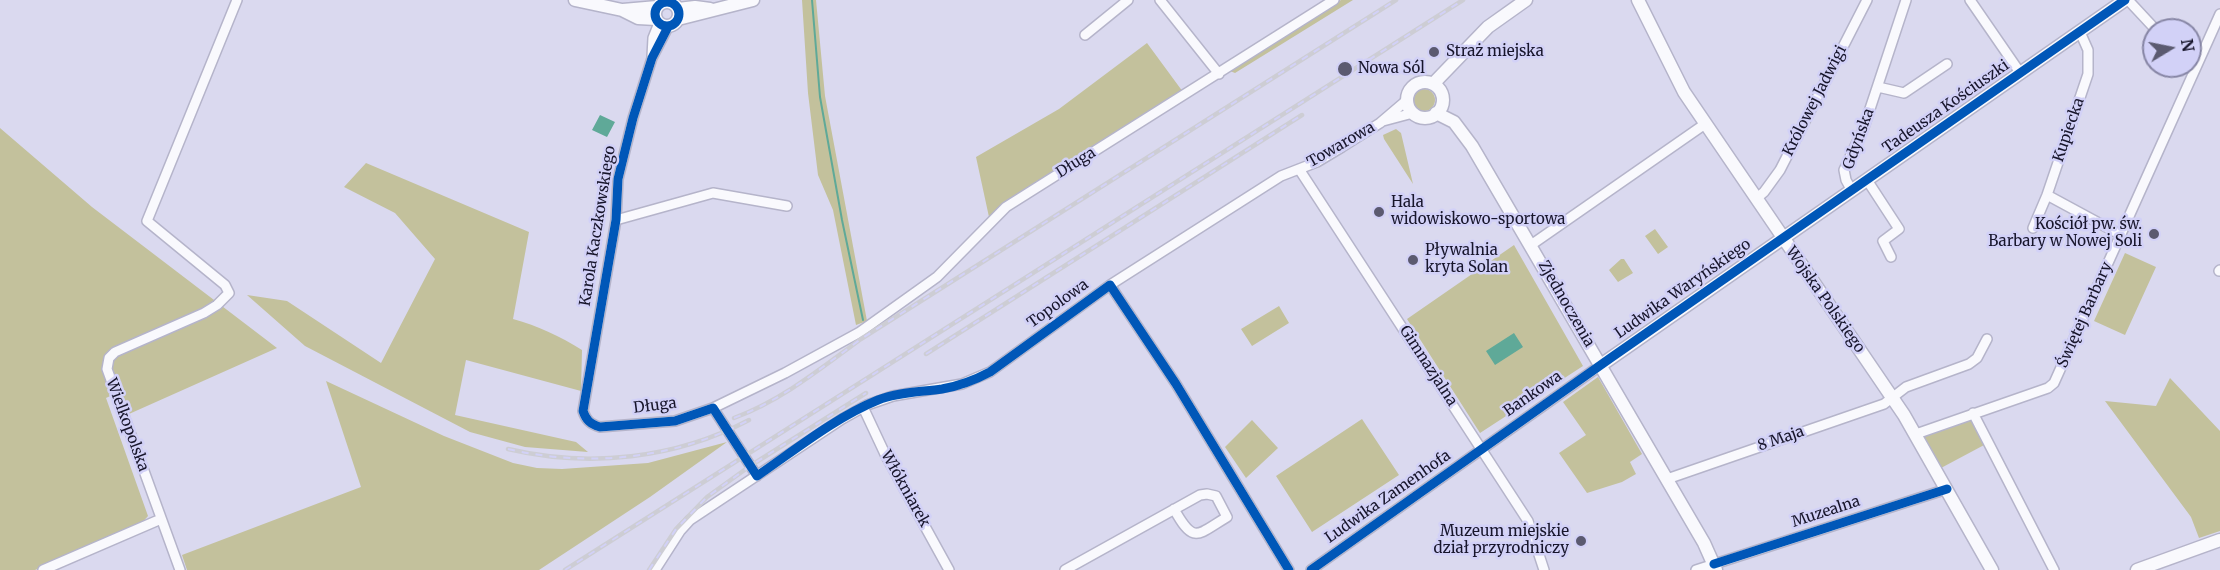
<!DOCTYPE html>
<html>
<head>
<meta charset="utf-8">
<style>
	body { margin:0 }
	#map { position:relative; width:2220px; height:570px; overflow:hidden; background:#dad9ef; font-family:Merriweather,serif }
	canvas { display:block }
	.north { position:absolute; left:2142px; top:18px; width:60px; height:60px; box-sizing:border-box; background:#d2d1f7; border:2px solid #8786a5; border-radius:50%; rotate:80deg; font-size:16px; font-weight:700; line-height:24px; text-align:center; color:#17152b }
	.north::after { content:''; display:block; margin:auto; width:21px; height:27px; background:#5b5a70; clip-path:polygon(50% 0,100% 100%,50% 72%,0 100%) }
</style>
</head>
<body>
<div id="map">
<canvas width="2220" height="570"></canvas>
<div class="north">N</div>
</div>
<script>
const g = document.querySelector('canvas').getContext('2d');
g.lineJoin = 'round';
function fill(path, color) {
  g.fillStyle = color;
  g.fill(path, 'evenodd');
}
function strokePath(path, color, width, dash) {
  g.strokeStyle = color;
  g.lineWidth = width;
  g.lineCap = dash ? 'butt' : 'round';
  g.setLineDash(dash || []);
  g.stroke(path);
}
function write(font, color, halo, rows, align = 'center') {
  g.font = font + ' Merriweather,serif';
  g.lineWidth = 5;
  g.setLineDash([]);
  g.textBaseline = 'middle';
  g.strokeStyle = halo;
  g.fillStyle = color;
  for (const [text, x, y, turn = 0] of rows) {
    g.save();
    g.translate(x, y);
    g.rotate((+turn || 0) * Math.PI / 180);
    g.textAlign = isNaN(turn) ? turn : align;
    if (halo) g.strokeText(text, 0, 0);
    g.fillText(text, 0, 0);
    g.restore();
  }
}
fill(new Path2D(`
	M 802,0 L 816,0 L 825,96 L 867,321 L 856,325 L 833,210 L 818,175 L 808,93 Z
	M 1341,0 L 1353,0 L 1235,73 L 1230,71 Z
	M 1147,43 L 1183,92 L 1002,206 L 989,217 L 976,157 L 1059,109 Z
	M1413 100a11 11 0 1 1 22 0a11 11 0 1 1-22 0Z
	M 0,128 L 92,207 L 277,348 L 129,414 L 119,392 L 106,398 L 148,516 L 140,525 L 35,570 L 0,570 Z
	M 1396,129 L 1401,133 L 1413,184 L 1384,139 L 1383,135 Z
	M 366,163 L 529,232 L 513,319 C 538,326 560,336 582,350 L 581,391 L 466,360 L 455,415 L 576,442 L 588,452 L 525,447 L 470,432 L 305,346 L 247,295 L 287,301 L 381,363 L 435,259 L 395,213 L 344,187 Z
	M 1655,229 L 1668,247 L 1658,254 L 1645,236 Z
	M 1514,245 L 1583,366 L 1480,433 L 1407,319 Z
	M 2125,253 L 2156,267 L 2125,335 L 2094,321 Z
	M 1621,259 L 1624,259 L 1633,273 L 1618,282 L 1609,270 Z
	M 1279,306 L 1289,323 L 1252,346 L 1241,329 Z
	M 1598,377 L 1642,454 L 1630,462 L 1636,474 L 1622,482 L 1587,493 L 1559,453 L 1586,435 L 1563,402 Z
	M 2170,378 L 2220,431 L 2220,531 L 2199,538 L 2191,517 L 2105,401 L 2156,406 Z
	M 326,381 L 444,436 L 513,463 L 537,468 L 562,469 L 648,463 L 727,442 L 650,497 L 539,570 L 187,570 L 182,555 L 361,487 Z
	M 1972,417 L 1986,444 L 1941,468 L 1923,434 Z
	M 1362,419 L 1399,475 L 1312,532 L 1276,476 Z
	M 1252,420 L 1278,448 L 1246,478 L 1225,447 Z`), '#c3c19c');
fill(new Path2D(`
	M 600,115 L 615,122 L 607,137 L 592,130 Z
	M 1514,333 L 1523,347 L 1495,365 L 1486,351 Z`), '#5fa998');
strokePath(new Path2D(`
	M 812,0 L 820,97 L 842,220 L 863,320`), '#5fa998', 2);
const street = new Path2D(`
	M 1160,0 L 1219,74
	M 1970,0 L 2021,74
	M 2128,0 L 2156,30
	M 666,2 L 667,0
	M 668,27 L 652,58 L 633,118 L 618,179 L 616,220 L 583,411 C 586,420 590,424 600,427 L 675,421 L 713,408 L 785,373 L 860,332 L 937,277 L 1006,207 L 1334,0
	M 1085,35 L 1128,0
	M 652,56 L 653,38 L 659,23
	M 1878,87 L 1904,93 L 1947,64
	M 1383,121 L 1413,113
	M 1299,169 L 1528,521 L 1544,570
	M 1867,180 L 1899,229 L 1883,241 L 1891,257
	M 1852,191 L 1846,180 L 1844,170 L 1864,127 L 1906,0
	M 2047,195 L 2121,235
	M 1757,198 L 1764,192 L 1780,170 L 1867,0
	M 616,220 L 713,193 L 787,206
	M 2033,228 L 2047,195 L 2088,74 L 2088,50 L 2080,32
	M 1531,245 L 1705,124
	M 2219,271 L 2220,270
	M 1110,285 L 1176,384 L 1289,570
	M 863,407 L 885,454 L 949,570
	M 713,408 L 757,476
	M 1973,413 L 2054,570
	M 1916,434 L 2048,388 L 2054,383 L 2220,14
	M 1667,479 L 1884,404 L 1906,387 L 1969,364 L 1977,358 L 1987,339
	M 43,570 L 161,519
	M 180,570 L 107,369 L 109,358 L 115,352 L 204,313 L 217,305 L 229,293 L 225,285 L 147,221 L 237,0
	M 655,570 L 680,531 L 690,520 L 842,419 L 867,405 L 893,396 L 962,384 L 990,372 L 1110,285 L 1281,176 L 1317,162 L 1342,147 L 1380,123 L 1407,100
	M 1065,570 L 1200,495 L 1207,494 L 1216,496 L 1227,517 C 1197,535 1194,545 1174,509
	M 1311,570 L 1601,365
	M 1696,570 L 1947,489`);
const secondary = new Path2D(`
	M 575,0 L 622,10 L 638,18 L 656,19
	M 1638,0 L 1684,92 L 1904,415 L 1992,570
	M655 14a12 12 0 1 1 24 0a12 12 0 1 1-24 0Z
	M 678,9 L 695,7 L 710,9
	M 623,10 L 657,7
	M 678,19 L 753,0
	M1407 100a18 18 0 1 1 36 0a18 18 0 1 1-36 0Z
	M 1433,84 L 1488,27 L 1526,0
	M 1436,113 L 1454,122 L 1472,146 L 1704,543 L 1716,570
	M 1601,365 L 2125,0
	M 2137,570 L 2220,540`);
strokePath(street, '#b5b4ca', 12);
strokePath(secondary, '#b5b4ca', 15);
strokePath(street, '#f9f9fd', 9);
strokePath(secondary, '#f9f9fd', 12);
const rail = new Path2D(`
	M 926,354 L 1302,115
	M 734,418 C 782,400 820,369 861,339 L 1396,0
	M 508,449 C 589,468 675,459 749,420
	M 565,570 L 1463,0
	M 649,570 L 676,529 L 707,497 L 750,466 L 866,393`);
strokePath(rail, '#cdcdd4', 4.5);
strokePath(rail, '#d2d1f7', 2, [7]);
strokePath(new Path2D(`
	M655 14a12 12 0 1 1 24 0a12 12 0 1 1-24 0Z
	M 668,27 L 652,58 L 633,118 L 618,179 L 616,220 L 583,411 C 586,420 590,424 600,427 L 675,421 L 713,408 L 757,476 C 795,450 836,417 878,400 C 898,392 921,392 942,389 C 959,386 975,380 990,372 L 1110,285 L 1176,384 L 1289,570
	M 1714,564 L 1947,489
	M 1311,570 L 1612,357 L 2125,0`), '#0057b8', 9);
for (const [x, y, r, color] of [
	[1434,52,6,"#5b5a70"],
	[1345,69,8,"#5b5a70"],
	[1379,212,6,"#5b5a70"],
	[2154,234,6,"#5b5a70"],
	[1413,260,6,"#5b5a70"],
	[1581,541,6,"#5b5a70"]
]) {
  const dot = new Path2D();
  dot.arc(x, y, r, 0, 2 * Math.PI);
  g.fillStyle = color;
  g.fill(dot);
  strokePath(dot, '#d2d1f7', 2);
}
write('15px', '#17152b', '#d2d1f7', [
	["Straż miejska",1446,52],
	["Nowa Sól",1358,69],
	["Hala",1391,203],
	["widowiskowo-sportowa",1391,220],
	["Kościół pw. św.",2142,225,"right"],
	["Barbary w Nowej Soli",2142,242,"right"],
	["Pływalnia",1425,251],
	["kryta Solan",1425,268],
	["Muzeum miejskie",1569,532,"right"],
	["dział przyrodniczy",1569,549,"right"]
], 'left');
write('15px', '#17152b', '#d2d1f7', [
	["Królowej Jadwigi",1815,101,-63],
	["Tadeusza Kościuszki",1946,107,-35],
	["Kupiecka",2069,130,-71],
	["Gdyńska",1859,139,-70],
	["Towarowa",1341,145,-30],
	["Długa",1076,163,-32],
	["Karola Kaczkowskiego",598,226,-81],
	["Ludwika Waryńskiego",1683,289,-35],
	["Wojska Polskiego",1825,300,55],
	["Topolowa",1058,304,-36],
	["Zjednoczenia",1566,304,60],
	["Świętej Barbary",2085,315,-66],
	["Gimnazjalna",1428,366,57],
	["Bankowa",1533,394,-35],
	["Długa",655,406,-7],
	["Wielkopolska",127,425,70],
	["8 Maja",1781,439,-19],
	["Włókniarek",905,489,61],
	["Ludwika Zamenhofa",1388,497,-35],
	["Muzealna",1826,512,-18]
]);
</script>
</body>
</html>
